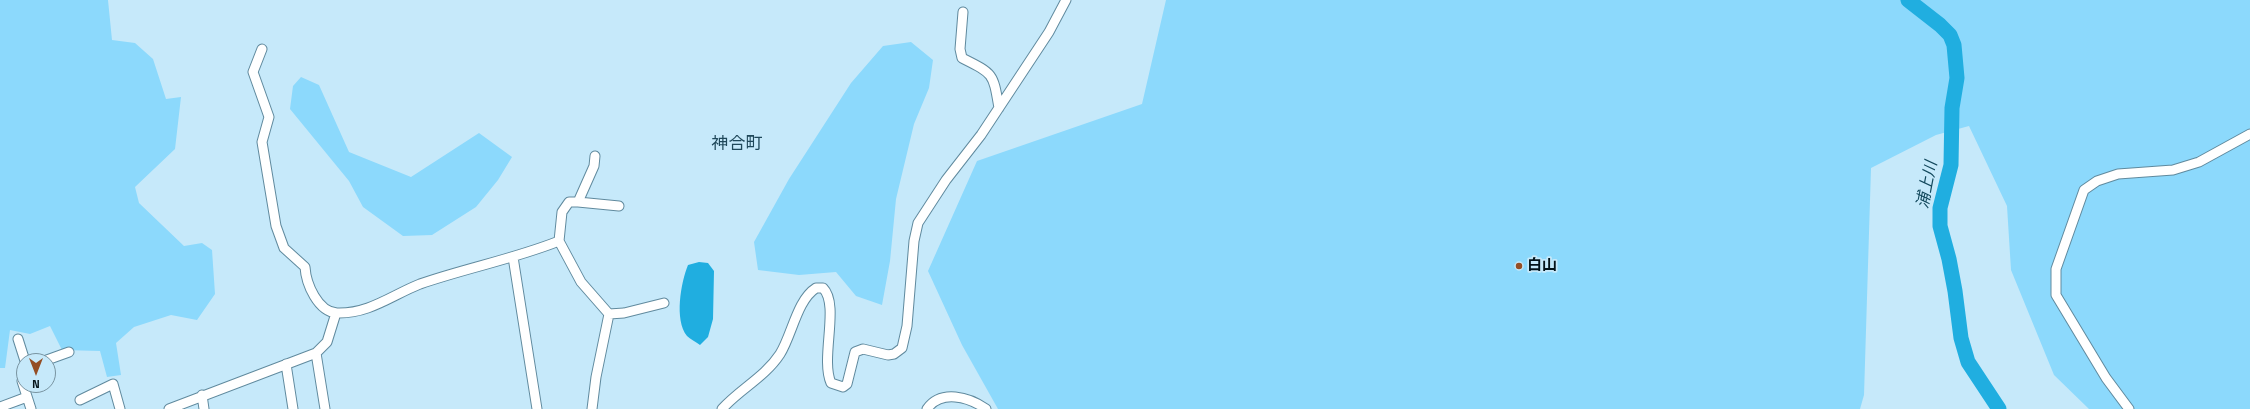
<!DOCTYPE html>
<html>
<head>
<meta charset="utf-8">
<style>
	body { margin:0 }
	#map { position:relative; width:2250px; height:409px; overflow:hidden; background:#c6e9fa; font-family:"Titillium Web",sans-serif }
	canvas { display:block }
	.north { position:absolute; left:16px; top:353px; width:40px; height:40px; box-sizing:border-box; background:#c6e9fa; border:1px solid #7893a0; border-radius:50%; rotate:180deg; font-size:11px; font-weight:700; line-height:16px; text-align:center; color:#03131a }
	.north::after { content:''; display:block; margin:auto; width:14px; height:18px; background:#944e25; clip-path:polygon(50% 0,100% 100%,50% 72%,0 100%) }
</style>
</head>
<body>
<div id="map">
<canvas width="2250" height="409"></canvas>
<div class="north">N</div>
</div>
<script>
const g = document.querySelector('canvas').getContext('2d');
g.lineJoin = 'round';
function fill(path, color) {
  g.fillStyle = color;
  g.fill(path, 'evenodd');
}
function strokePath(path, color, width, dash) {
  g.strokeStyle = color;
  g.lineWidth = width;
  g.lineCap = dash ? 'butt' : 'round';
  g.setLineDash(dash || []);
  g.stroke(path);
}
function write(font, color, halo, rows, align = 'center') {
  g.font = font + ' "Titillium Web","Noto Sans JP",sans-serif';
  g.lineWidth = 3.5;
  g.setLineDash([]);
  g.textBaseline = 'middle';
  g.strokeStyle = halo;
  g.fillStyle = color;
  for (const [text, x, y, turn = 0] of rows) {
    g.save();
    g.translate(x, y);
    g.rotate((+turn || 0) * Math.PI / 180);
    g.textAlign = isNaN(turn) ? turn : align;
    if (halo) g.strokeText(text, 0, 0);
    g.fillText(text, 0, 0);
    g.restore();
  }
}
fill(new Path2D(`
	M 0,0 L 108,0 L 112,40 L 135,43 L 153,59 L 166,99 L 181,97 L 175,149 L 135,187 L 139,203 L 184,246 L 202,243 L 212,250 L 215,294 L 197,320 L 171,315 L 134,327 L 116,343 L 121,375 L 107,377 L 100,351 L 62,350 L 50,326 L 30,334 L 10,330 L 5,368 L 0,368 Z
	M 1166,0 L 2250,0 L 2250,409 L 2089,409 L 2054,375 L 2011,270 L 2007,206 L 1969,126 L 1936,135 L 1871,168 L 1864,395 L 1860,409 L 998,409 L 962,345 L 928,271 L 977,161 L 1142,104 Z
	M 911,42 L 933,60 L 929,88 L 914,124 L 896,199 L 890,261 L 882,305 L 856,296 L 836,272 L 799,275 L 758,270 L 754,242 L 789,179 L 851,83 L 883,46 Z
	M 301,77 L 319,85 L 349,152 L 411,177 L 479,133 L 512,157 L 498,180 L 476,207 L 432,235 L 403,236 L 363,207 L 349,181 L 290,109 L 293,86 Z`), '#8cd9fc');
fill(new Path2D(`
	M 699,262 L 708,263 L 714,271 L 713,319 L 708,337 L 700,345 C 696,342 690,339 687,336 C 674,320 681,282 688,265 Z`), '#20aee0');
strokePath(new Path2D(`
	M 1908,0 L 1940,25 L 1950,35 L 1954,45 L 1957,78 L 1952,108 L 1951,165 L 1940,208 L 1940,226 L 1949,259 L 1955,291 L 1961,338 L 1968,362 L 1999,409`), '#20aee0', 15);
const street = new Path2D(`
	M 963,12 L 960,49 L 962,58 C 994,74 993,73 999,108
	M 262,49 L 253,72 L 269,117 L 262,142 L 276,226 L 284,248 L 305,267 C 306,284 318,312 337,313 C 369,314 392,295 420,284 C 466,268 514,259 559,241 L 581,282 L 609,314
	M 578,202 L 619,206
	M 559,241 L 562,212 L 569,202 L 578,202 L 594,166 L 595,156
	M 513,257 L 537,409
	M 609,314 L 624,313 L 664,303
	M 18,339 L 25,361
	M 316,353 L 325,409
	M 44,361 L 69,352
	M 286,364 L 293,409
	M 24,375 L 22,381 L 31,409
	M 202,395 L 204,409
	M 80,400 L 113,384 L 120,409
	M 0,407 L 27,397
	M 169,409 L 316,353 L 327,342 L 336,313
	M 592,409 L 596,377 L 609,314
	M 722,409 C 740,389 765,377 780,354 C 792,335 797,300 816,288 L 823,288 C 840,305 820,358 831,383 L 843,387 L 847,384 L 855,352 L 863,349 L 888,355 L 894,354 L 902,348 L 907,326 L 914,241 L 918,223 L 946,180 L 981,135 L 1049,32 L 1066,0
	M 927,409 C 941,389 969,397 986,409
	M 2129,409 L 2106,378 L 2056,295 L 2056,269 L 2084,190 L 2097,181 L 2118,174 L 2173,170 L 2199,162 L 2250,134`);
strokePath(street, '#608a9e', 11);
strokePath(street, '#fff', 9);
for (const [x, y, r, color] of [
	[1519,266,4,"#944e25"]
]) {
  const dot = new Path2D();
  dot.arc(x, y, r, 0, 2 * Math.PI);
  g.fillStyle = color;
  g.fill(dot);
  strokePath(dot, '#c6e9fa', 1.5);
}
write('bold 15px', '#03131a', '#c6e9fa', [
	["白山",1527,266]
], 'left');
write('italic 16px', '#12485c', '#c6e9fa', [
	["浦上川",1928,185,-79]
]);
write('17px', '#1f485a', '#c6e9fa', [
	["神合町",737,145]
]);
</script>
</body>
</html>
